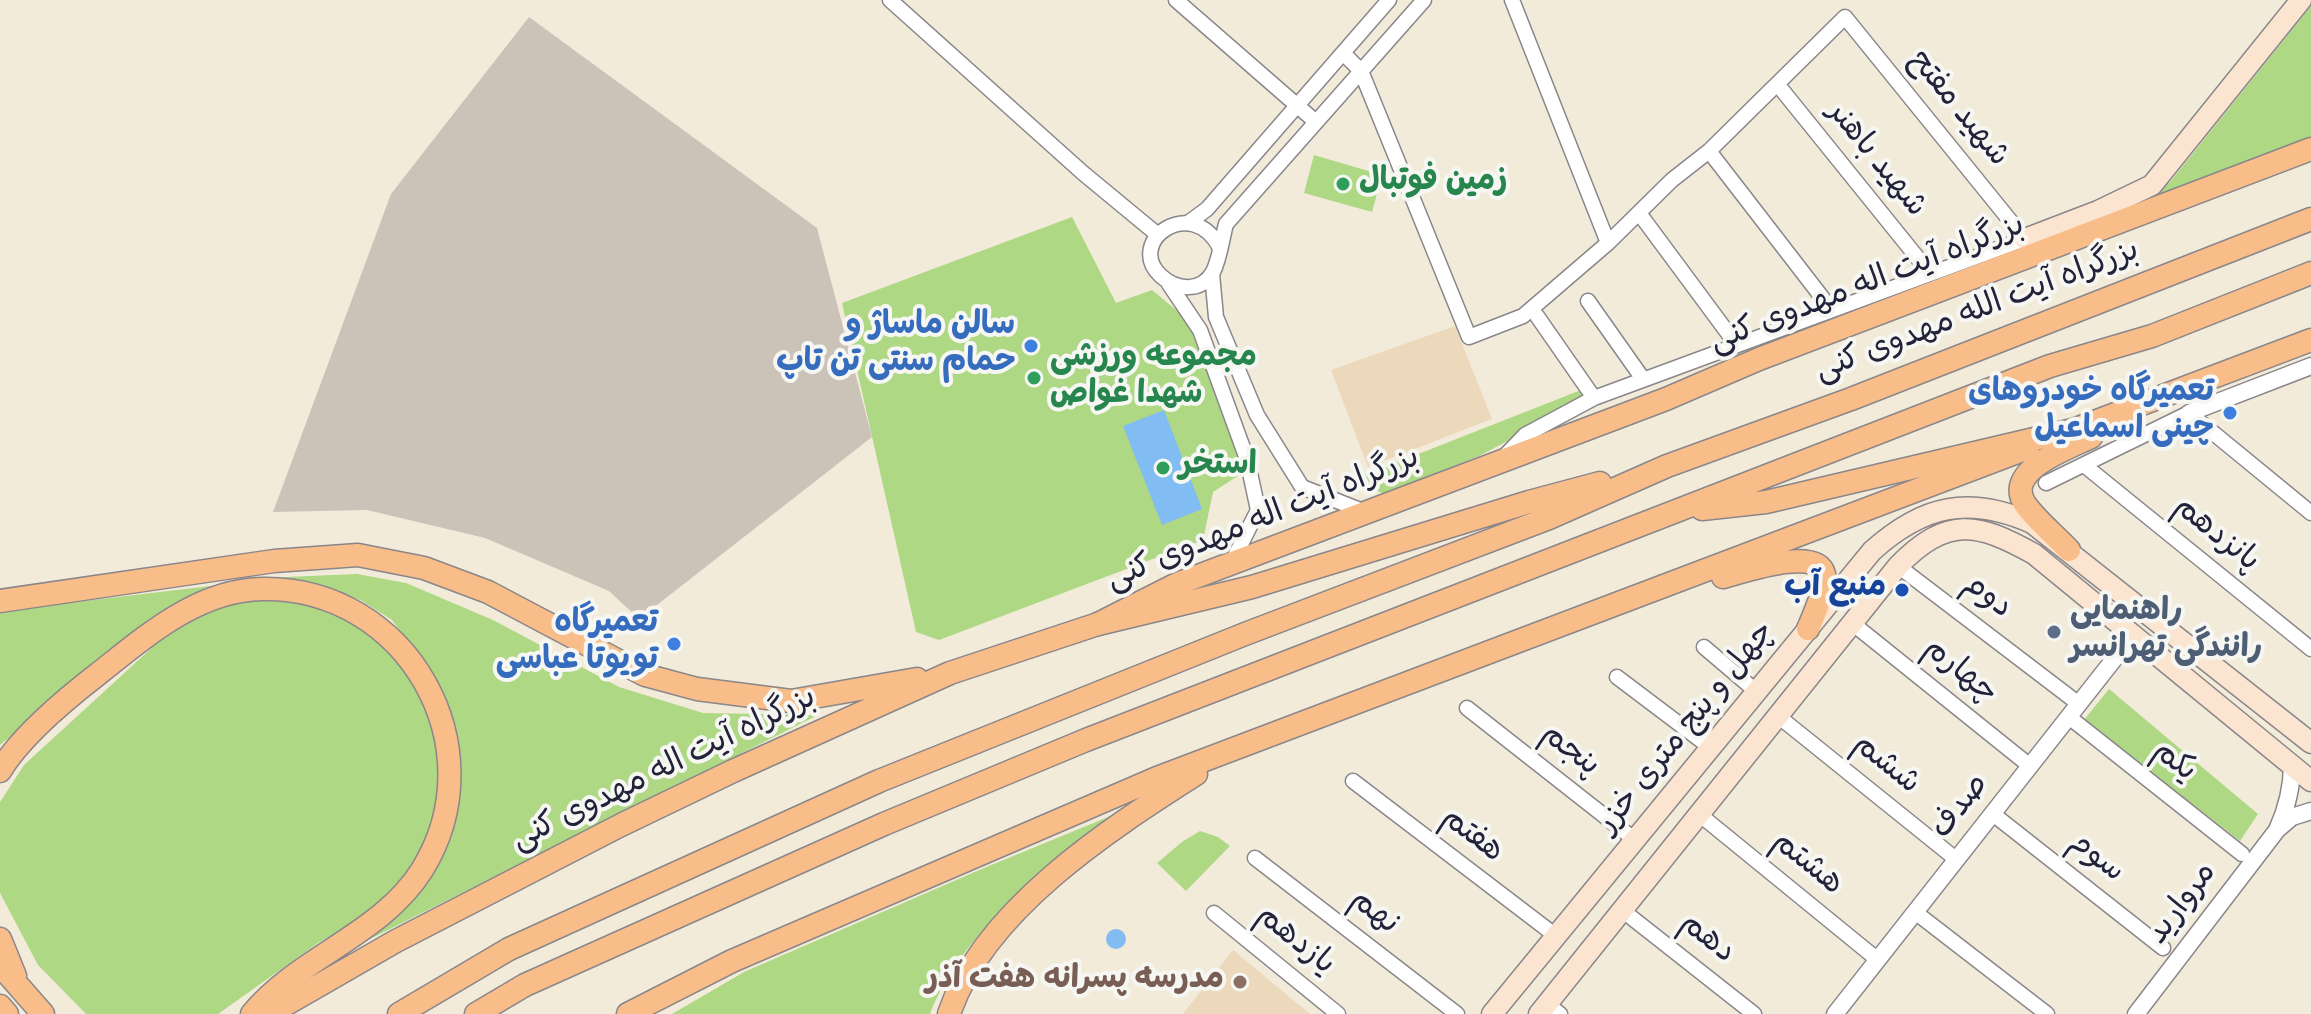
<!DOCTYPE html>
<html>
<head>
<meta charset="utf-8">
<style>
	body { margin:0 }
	canvas { display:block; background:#f2ebda }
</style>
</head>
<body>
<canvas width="2311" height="1014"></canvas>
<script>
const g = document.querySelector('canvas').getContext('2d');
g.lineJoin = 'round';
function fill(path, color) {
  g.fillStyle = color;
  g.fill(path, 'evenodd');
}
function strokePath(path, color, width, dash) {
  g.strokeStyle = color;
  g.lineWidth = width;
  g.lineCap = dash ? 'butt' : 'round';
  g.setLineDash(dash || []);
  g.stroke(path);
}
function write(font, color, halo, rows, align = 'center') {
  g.font = font + ' "Indie Flower","Playpen Sans Arabic",sans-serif';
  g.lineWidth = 8;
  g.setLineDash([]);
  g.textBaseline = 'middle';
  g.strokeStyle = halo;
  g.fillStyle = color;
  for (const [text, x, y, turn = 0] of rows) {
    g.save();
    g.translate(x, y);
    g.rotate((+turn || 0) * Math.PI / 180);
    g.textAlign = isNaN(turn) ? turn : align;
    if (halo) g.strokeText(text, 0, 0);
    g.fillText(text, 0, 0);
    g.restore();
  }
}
fill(new Path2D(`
	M 1455,326 L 1492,419 L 1368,467 L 1331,370 Z
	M 1233,950 L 1310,1014 L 1183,1014 Z`), '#ecd8ba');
fill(new Path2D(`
	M 529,17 L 817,228 L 872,437 L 639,619 L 609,591 L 485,538 L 367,510 L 273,512 L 391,194 Z`), '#cbc3b8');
fill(new Path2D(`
	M 2311,6 L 2311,138 L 2137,206 L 2170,182 Z
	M 1314,155 L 1382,175 L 1372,212 L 1304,193 Z
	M 1072,217 L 1116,303 L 1152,290 L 1187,319 L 1244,472 L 1213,492 L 1203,540 L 939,640 L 916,632 L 842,303 Z
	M 1581,390 L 1587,399 L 1479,456 L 1384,494 L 1373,489 L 1365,475 Z
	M 357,574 L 406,583 L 493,620 L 619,687 L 703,713 L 818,715 L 354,947 L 428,878 L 445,846 L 453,806 L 415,652 L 392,620 L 362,601 L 324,586 L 273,582 L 218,589 L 48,705 L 0,745 L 0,611 L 286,577 Z
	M 273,599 L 307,603 L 341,615 L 386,645 L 430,709 L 441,766 L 434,816 L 424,844 L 400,882 L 369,914 L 318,943 L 218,1014 L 86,1014 L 38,965 L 0,893 L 0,802 L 24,765 L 169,632 L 201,613 L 251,600 Z
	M 2109,689 L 2258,814 L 2240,841 L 2084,720 Z
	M 1113,815 C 1044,873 964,928 930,1014 L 672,1014 L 744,972 L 984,868 Z
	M 1200,831 L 1218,837 L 1230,846 L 1186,891 L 1157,863 L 1182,842 Z`), '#aed884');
fill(new Path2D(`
	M 1164,410 L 1202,509 L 1162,525 L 1123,426 Z
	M1106 939a10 10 0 1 1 20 0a10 10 0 1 1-20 0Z`), '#81bcf3');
const minor = new Path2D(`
	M 890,0 L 1083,173 L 1158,235
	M 1176,0 L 1316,122
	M 1512,0 L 1608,243
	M 1343,53 L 1361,71 L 1469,337 L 1523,316 L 1608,243 L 1672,180 L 1709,151 L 1845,17 L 2025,239 L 1594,398 L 1525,435 L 1502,459
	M 1778,85 L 1929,272
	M 1709,151 L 1831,309
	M 1639,213 L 1736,344
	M 1188,223 L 1207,209 L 1389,0
	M 1220,248 C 1192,193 1124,242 1161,276 C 1176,290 1201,293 1213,272 C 1220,258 1222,239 1226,224 L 1424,0
	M 1212,274 L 1216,317 L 1257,415 L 1302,487 L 1365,512
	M 1169,284 L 1200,330 L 1247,459 L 1258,510 L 1231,564
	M 1588,301 L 1643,379
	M 1537,316 L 1594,398
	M 2084,465 L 2311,649
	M 2046,483 L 2189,413 L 2311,513
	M 1898,566 L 2079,704
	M 1852,623 L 2030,766
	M 1704,647 L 1757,692
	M 1617,677 L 1711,748
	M 1467,708 L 1635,840
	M 1778,716 L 1957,860
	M 2069,717 L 2242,854
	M 1353,781 L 1556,936
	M 1699,814 L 1878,960
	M 1993,814 L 2163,948
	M 1255,858 L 1457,1014
	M 1622,910 L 1754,1014
	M 1915,912 L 2047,1014
	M 1214,913 L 1338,1014
	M 1547,1004 L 1560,1014`);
const tertiary = new Path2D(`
	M 2189,413 L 2311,366
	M 2278,829 L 2292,817 L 2311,811
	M 1835,1014 L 2133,635
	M 2136,1014 L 2277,830 C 2287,808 2292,789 2292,765`);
const secondary = new Path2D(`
	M 2025,239 L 2098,211 L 2152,185 L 2301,0
	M 1492,1014 L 1872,551 C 1923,505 1969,495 2032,523 L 2311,743
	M 1539,1014 L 1898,566 C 1947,516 1977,522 2034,554 L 2311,781`);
const primary = new Path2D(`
	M 2060,435 L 2311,340
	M 2069,550 C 2055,535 2037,521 2025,504 C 2003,470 2069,448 2091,437
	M 1723,577 C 1743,572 1817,546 1824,574 C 1827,587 1813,617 1808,629
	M 0,601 L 274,561 L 358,555 L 424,568 L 488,592 L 645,675 L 697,689 L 791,701 L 917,679
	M 0,771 C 20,737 67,698 98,674 C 146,636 198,590 262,589 C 407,586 498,748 422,870 C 381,935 300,956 252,1014
	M 0,939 L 15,976
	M 0,965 L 43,1014
	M 269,1014 L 396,941 L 621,825 L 733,771 L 950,673 L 1098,624 L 1177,584 L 1666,399 L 1759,359 L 2311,149
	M 628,1014 L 732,961 L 1157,778 L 2028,448
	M 949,1014 C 983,911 1108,830 1196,774`);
const trunk = new Path2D(`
	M 1702,509 L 1766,502 L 2077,429
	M 1098,624 L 1252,587 L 1529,502 L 1600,483
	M 0,1006 L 7,1014
	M 399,1014 L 509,949 L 879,781 L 1245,634 L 1549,518 L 1667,466 L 1851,399 L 2311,219
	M 476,1014 L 525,985 L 884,824 L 1086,740 L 2050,366 L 2152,336 L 2311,273`);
strokePath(minor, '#8a868a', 17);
strokePath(tertiary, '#8a868a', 19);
strokePath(secondary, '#8a868a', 23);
strokePath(primary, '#8a868a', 25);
strokePath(trunk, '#8a868a', 25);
strokePath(minor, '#fff', 14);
strokePath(tertiary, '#fff', 16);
strokePath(secondary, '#fce5d0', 20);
strokePath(primary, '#f8bd89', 22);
strokePath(trunk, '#f8bd89', 22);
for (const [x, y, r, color] of [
	[1343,184,8,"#2e9e5b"],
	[1031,346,8,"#3f7fe0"],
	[1034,378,8,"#2e9e5b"],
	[2230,413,8,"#3f7fe0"],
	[1163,468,8,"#2e9e5b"],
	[1902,590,8,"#1a4fb4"],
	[2054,632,8,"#5c6f8a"],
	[674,644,8,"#3f7fe0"],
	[1240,982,8,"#8d6e63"]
]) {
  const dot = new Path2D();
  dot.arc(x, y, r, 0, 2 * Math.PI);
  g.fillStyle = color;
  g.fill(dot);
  strokePath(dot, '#f6f6f2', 3);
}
write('32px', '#22223b', '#f6f6f2', [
	["شهید مفتح",1957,110,51],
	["شهید باهنر",1875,161,51],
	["بزرگراه آیت اله مهدوی کنی",1868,286,-21],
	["بزرگراه آیت الله مهدوی کنی",1978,313,-21],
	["بزرگراه آیت اله مهدوی کنی",1264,521,-22],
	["پانزدهم",2215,536,39],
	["دوم",1986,598,37],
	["چهارم",1959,673,39],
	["چهل و پنج متری خزر",1688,729,-51],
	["پنجم",1569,752,38],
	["یکم",2173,763,38],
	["ششم",1885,766,39],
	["بزرگراه آیت اله مهدوی کنی",665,771,-26],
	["صدف",1962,808,-52],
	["هفتم",1471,837,37],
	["سوم",2095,859,38],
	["هشتم",1806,865,39],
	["مروارید",2184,905,-53],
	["نهم",1373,914,38],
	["دهم",1706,940,38],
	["یازدهم",1294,942,39]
]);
write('bold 32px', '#27864d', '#f6f6f2', [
	["زمین فوتبال",1359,184],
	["مجموعه ورزشی",1050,360],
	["شهدا غواص",1050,397],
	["استخر",1179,468]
], 'left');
write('bold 32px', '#366cbe', '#f6f6f2', [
	["سالن ماساژ و",1015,328],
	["حمام سنتی تن تاپ",1015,365],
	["تعمیرگاه خودروهای",2214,395],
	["چینی اسماعیل",2214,432],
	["تعمیرگاه",658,626],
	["تویوتا عباسی",658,663]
], 'right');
write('bold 32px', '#164399', '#f6f6f2', [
	["منبع آب",1886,590]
], 'right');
write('bold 32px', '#4e5e75', '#f6f6f2', [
	["راهنمایی",2070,614],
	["رانندگی تهرانسر",2070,651]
], 'left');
write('bold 32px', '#785e54', '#f6f6f2', [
	["مدرسه پسرانه هفت آذر",1224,982]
], 'right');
</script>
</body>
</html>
